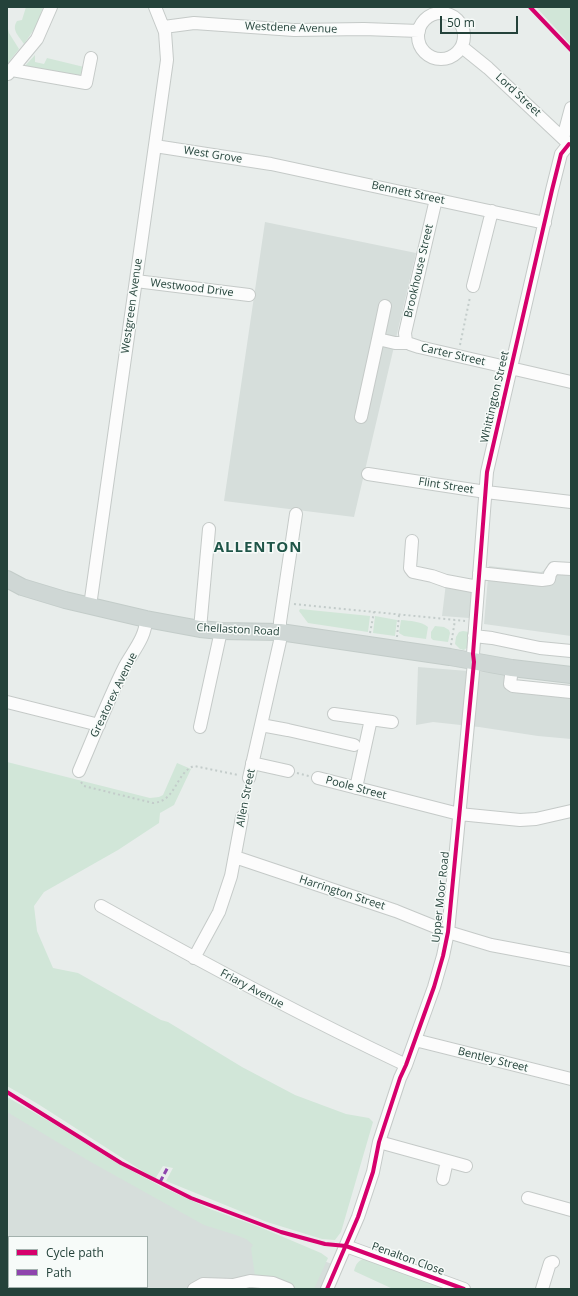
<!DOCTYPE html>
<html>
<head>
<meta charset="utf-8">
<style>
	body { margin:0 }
	#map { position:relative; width:578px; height:1296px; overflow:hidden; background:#e8edeb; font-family:"Open Sans",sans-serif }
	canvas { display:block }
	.frame { position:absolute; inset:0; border:8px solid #24423a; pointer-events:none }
	.legend { position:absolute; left:8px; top:1236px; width:140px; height:52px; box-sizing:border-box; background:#f7fbf9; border:1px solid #a3b1ad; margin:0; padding:5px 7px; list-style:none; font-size:12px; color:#24423a }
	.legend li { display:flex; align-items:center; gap:8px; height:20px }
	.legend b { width:20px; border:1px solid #a3b1ad }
	.scale { position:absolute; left:440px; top:16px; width:78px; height:18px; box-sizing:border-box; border:2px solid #24423a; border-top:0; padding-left:5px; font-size:12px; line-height:14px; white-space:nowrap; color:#24423a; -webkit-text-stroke:3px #f7fbf9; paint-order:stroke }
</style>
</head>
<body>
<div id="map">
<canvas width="578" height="1296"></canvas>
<div class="frame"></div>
<ul class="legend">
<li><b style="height:5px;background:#d6006c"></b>Cycle path</li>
<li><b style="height:5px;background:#8e44ad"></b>Path</li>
</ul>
<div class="scale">50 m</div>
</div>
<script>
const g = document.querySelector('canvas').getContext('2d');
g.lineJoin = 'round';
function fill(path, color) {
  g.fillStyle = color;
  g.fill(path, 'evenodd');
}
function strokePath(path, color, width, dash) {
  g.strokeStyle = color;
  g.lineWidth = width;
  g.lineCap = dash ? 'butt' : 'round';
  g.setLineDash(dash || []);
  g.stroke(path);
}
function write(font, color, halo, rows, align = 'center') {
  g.font = font + ' "Open Sans",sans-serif';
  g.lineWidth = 3;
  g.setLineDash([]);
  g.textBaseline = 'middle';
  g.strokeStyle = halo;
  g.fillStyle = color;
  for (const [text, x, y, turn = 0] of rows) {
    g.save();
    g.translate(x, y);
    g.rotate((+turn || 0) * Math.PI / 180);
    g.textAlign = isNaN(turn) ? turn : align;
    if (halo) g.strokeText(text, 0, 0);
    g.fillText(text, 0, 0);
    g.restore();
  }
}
fill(new Path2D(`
	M 265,222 L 416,253 L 354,517 L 224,501 Z
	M 561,563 L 571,563 L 571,636 L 484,624 L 489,566 L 541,572 Z
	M 446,583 L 472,584 L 469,618 L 442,616 Z
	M 418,667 L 480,672 L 508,673 L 506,690 L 571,697 L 571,739 L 538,736 L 479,727 L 433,722 L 416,725 Z
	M 7,1105 L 210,1220 L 332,1264 L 320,1289 L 7,1289 ZM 9,1237 L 147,1237 L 147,1287 L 9,1287 Z`), '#d6dedb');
fill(new Path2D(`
	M 26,7 L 43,7 L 37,25 L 24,44 C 19,36 11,30 17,21 L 22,20 Z
	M 536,7 L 571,7 L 571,45 Z
	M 7,25 L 9,33 L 19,49 L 7,64 Z
	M 35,55 L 35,62 L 44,64 L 47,58 L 84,67 L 81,74 L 75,78 L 24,67 Z
	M 300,609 L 370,616 L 368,632 L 308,623 L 299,611 Z
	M 375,616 L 397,620 L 395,636 L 373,633 Z
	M 401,620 C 410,621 421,621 428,627 L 426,639 L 404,636 L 399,633 Z
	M 435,626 L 444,627 L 449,630 L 450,633 L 448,642 L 433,640 L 431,638 L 431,632 Z
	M 463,631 L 469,632 L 468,647 L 464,650 L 460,649 L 455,644 L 456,637 L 459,632 Z
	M 7,762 L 150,798 L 159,797 L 163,795 L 177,763 L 191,769 L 174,805 L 160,813 L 159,823 L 118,850 L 44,892 L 34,906 L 37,931 L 53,968 L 78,973 L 161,1020 L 168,1022 L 242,1067 L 295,1095 L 346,1114 L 369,1118 L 373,1122 L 341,1232 L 335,1240 L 322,1239 L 267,1222 L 166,1181 L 173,1168 L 163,1166 L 155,1179 L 38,1104 L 7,1086 Z
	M 7,1097 L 54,1124 L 115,1162 L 164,1188 L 210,1209 L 262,1228 L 321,1253 L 328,1258 L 314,1289 L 298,1289 L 285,1283 L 255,1276 L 251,1248 L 253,1245 L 246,1239 L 236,1235 L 204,1225 L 89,1161 L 7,1112 Z
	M 366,1258 L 451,1289 L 393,1289 L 354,1271 C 356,1264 358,1260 366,1258 Z`), '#d1e6d8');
const minor = new Path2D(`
	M418 36a23 23 0 1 1 46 0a23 23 0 1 1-46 0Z
	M 164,27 L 194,23 L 294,30 L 364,29 L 419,31
	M 462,47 L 488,68 L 571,146
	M 12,70 L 86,83 L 91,58
	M 8,74 L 37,39 L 51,7
	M 563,138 L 571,108
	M 155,146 L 271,164 L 545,223
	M 436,199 L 405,333 L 406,342 L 410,344 L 419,347 L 571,382
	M 136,281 L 249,295
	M 473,286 L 492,211
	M 378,339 L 385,306
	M 361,417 L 378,339 L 395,343 L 408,343
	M 368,474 L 486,492 L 571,502
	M 412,541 L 410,568 L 413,572 L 432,576 L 446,581 L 478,587
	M 479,573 L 542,580 L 549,579 L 550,574 L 554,568 L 571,569
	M 90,606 L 167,60 L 165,32 L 155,7
	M 200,629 L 209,529
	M 474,636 L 492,638 L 540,648 L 571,651
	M 512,668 L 510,684 L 513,686 L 571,692
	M 7,702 L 99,725
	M 334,714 L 392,722
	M 261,725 L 288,730 L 354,745
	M 200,727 L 221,631
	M 252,763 L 288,771
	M 79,771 C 94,736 108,700 125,666 C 133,651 146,637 146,619
	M 249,778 L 280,641 L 280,622 L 296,514
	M 318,778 L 459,814 L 520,820 L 536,819 L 571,811
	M 356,788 L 371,719
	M 235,857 L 396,911 L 448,932 L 491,945 L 571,960
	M 101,906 C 201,962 302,1016 406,1065
	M 194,958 L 219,912 L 231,876 L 242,817
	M 415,1040 L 571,1079
	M 379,1142 L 466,1166
	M 443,1179 L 447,1161
	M 528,1198 L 571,1210
	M 346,1246 L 464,1289
	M 194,1289 L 203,1284 L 233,1285 L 250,1281 L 273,1283 L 288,1289
	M 327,1289 L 358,1217 L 373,1172 L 379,1142 L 400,1078 L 406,1065 L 434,987 L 443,956 L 448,932 L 474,662 L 473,654 L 487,472 L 552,190 L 561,154 L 569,144
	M 542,1289 L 550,1263 L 553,1262`);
const major = new Path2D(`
	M 7,579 L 22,587 L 65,600 L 146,619 L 200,629 L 221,631 L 280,632 L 450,657 L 512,668 L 571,675`);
strokePath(minor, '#c5cac8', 14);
strokePath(major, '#c3ccc9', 18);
strokePath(new Path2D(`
	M 460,345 L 470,297
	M 294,604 L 465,621
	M 370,633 L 374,612
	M 397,637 L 399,615
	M 451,645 L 455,620
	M 297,773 L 309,776
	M 81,782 L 84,786 L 88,787 L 153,803 C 177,801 175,773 194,766 L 238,775
	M 243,808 L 247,789`), '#c3ccca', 2, [2, 3]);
strokePath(minor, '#fcfcfc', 12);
strokePath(major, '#cfd7d5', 16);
strokePath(new Path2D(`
	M 160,1182 L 168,1167`), '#8e44ad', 3, [6, 3]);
strokePath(new Path2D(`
	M 530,7 L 571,50
	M 7,1092 L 121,1163 L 191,1198 L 281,1232 L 325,1244 L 346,1246 L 464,1289
	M 327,1289 L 358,1217 L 373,1172 L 379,1142 L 400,1078 L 406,1065 L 434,987 L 443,956 L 448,932 L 474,662 L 473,654 L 487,472 L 552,190 L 561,154 L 569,144`), '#d6006c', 4);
write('11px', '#24423a', '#f7fbf9', [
	["Westdene Avenue",291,28,2],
	["Lord Street",518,95,43],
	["West Grove",213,155,9],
	["Bennett Street",408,193,12],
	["Brookhouse Street",419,271,-77],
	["Westwood Drive",192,288,7],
	["Westgreen Avenue",132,306,-82],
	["Carter Street",453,355,13],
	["Whittington Street",495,397,-77],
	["Flint Street",446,486,9],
	["Chellaston Road",238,630,3],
	["Greatorex Avenue",114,695,-64],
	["Poole Street",356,788,15],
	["Allen Street",246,798,-79],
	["Harrington Street",342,893,18],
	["Upper Moor Road",441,897,-84],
	["Friary Avenue",252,989,28],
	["Bentley Street",493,1060,14],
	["Penalton Close",408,1259,20]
]);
g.letterSpacing = '1px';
write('bold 15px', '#1f5548', '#f7fbf9', [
	["ALLENTON",258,548]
]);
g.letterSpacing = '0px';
</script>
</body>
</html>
